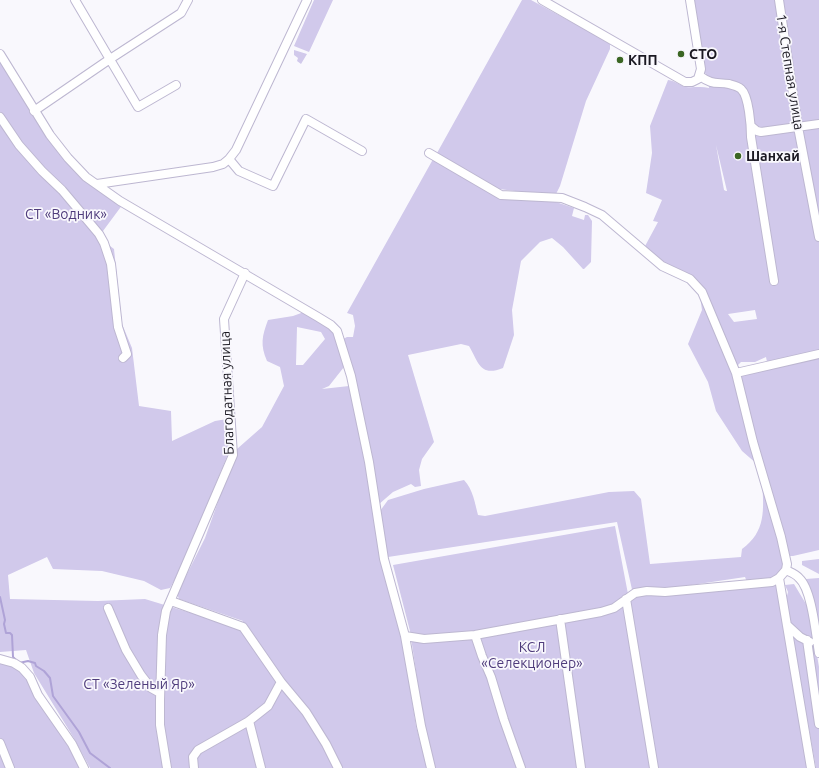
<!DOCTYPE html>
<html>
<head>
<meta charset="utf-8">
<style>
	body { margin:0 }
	canvas { display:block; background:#f9f8fd }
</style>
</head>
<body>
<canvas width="819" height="768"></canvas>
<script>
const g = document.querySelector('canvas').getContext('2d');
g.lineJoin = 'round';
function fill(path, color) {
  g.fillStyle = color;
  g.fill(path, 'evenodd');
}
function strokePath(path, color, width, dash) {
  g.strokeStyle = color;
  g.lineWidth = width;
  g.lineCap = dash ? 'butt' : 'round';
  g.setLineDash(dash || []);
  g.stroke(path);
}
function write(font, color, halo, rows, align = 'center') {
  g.font = font + ' Ubuntu,sans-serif';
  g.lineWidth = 3.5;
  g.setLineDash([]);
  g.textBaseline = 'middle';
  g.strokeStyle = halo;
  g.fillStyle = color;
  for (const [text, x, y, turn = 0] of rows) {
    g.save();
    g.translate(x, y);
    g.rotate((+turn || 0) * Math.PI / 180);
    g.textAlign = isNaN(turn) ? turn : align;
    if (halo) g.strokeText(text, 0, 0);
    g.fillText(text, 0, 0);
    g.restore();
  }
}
fill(new Path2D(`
	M 314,0 L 333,0 L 309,52 L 294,46 Z
	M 522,0 L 531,0 L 610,43 L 610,49 L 586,101 L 560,186 L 555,196 L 499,189 L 437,153 Z
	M 692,0 L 819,0 L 819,550 L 793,556 L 789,556 L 737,370 L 767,362 L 766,357 L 755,362 L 741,362 L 736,367 L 703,291 L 663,265 L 644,248 L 658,222 L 653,221 L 662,200 L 646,193 L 652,153 L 650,126 L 668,80 C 676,81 679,85 686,87 C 693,88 701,86 709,88 L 708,78 L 703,69 ZM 716,145 L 727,191 L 726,191 L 724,190 ZM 755,310 L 757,319 L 734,322 L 728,314 Z
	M 294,50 L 307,54 L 301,64 L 297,61 L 298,58 L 294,55 Z
	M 0,60 L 66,160 L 123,204 L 103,231 L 106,243 L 114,249 L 122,324 L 132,348 L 139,406 L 171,411 L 172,441 L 215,421 L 227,419 L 228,454 L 182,566 L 170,588 L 161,590 L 144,581 L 102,571 L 53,569 L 47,557 L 8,575 L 10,599 L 98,601 L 145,599 L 240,628 L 243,621 L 179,599 L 177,594 L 205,538 L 237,449 L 262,427 L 284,386 L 280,367 L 267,361 C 260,345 262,336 268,320 L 293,316 L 304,312 L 334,331 L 344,367 L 329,386 L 322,389 L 349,386 L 365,464 L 380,559 L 402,639 L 416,726 L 427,768 L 90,768 L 75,740 L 34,673 L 26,650 L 0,652 ZM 297,327 L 321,332 L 325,339 L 303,365 L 296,365 Z
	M 434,159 L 506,199 L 553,201 L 574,208 L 572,216 L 584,220 L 585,215 L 588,215 L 592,221 L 591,262 L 584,269 L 583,269 L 563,247 L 552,238 L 540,242 L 521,261 L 512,310 L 514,335 L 503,368 C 480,377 479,363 469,346 L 461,344 L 408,355 L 434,442 L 422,459 L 419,470 L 421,486 L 415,487 L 411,484 L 393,492 L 378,505 L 343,339 L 347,337 L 353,337 L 355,326 L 353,315 L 347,313 L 432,161 Z
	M 700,296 L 733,374 L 757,464 L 742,451 L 716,411 L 708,382 L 688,344 L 702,310 Z
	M 464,480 C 473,489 475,504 478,515 L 485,516 L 609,492 L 634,491 L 641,499 L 650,564 L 741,557 L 742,549 C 766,532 764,509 762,482 L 785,564 C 780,581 762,581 747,582 L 745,577 L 658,590 L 777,583 L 813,768 L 435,768 L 423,718 L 410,631 L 393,565 L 615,526 L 628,594 L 633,594 L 617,522 L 388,557 L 386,555 L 380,511 L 388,500 L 424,489 Z
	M 819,559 L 819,574 L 802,565 L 802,561 Z
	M 819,578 L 819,626 L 806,579 Z
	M 794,584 L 809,609 L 819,667 L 819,768 L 816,768 L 786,600 L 788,592 L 785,585 Z
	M 0,663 L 14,667 L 25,675 L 81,768 L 0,768 Z`), '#d1c9eb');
strokePath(new Path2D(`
	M 0,597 L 5,620 L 4,624 L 6,633 L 10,633 L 12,635 L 13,657 L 16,660
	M 19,663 L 28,661 L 35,663 L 36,666 L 44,671 L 50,678 L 53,696 L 79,732 L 90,753 L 110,768`), '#afa3d7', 2);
const minor = new Path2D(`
	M 75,0 L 138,107 L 176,85
	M 542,0 L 685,82 L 692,82 L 698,79 L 701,69 L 690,0
	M 779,0 L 798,127 L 819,237
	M 0,54 L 50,135 L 68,158 L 86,177 L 120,201 L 318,317 L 331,325 L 337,331 L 351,376 L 369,462 L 384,559 L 405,636 L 424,639 L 475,635 L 601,612 L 614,608 L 635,593 L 647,591 L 665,592 L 772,582 L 779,578 L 786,570 L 787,564 L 781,537 L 753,442 L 736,373 L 702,292 L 690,279 L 662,266 L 602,215 L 585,207 L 562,198 L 501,195 L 429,153
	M 700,76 C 712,85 716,82 729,84 C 733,85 738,86 741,89 C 749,96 751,126 751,137 L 774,281
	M 34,111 L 110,59 L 181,13 L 188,0
	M 0,117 L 19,145 L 42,171 L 62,190 L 99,234 L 104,243 L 111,264 L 118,327 L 127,354 L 123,358
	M 751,126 L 757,131 L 761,132 L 819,124
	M 229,159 L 239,171 L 273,186 L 306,119 L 362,151
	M 97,184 L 213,167 L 223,164 L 229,159 L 236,150 L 307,0
	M 736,373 L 819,354
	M 786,570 C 790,572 796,574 799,578 C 812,589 816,636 819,653
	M 779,578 L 811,768
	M 626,599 L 654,768
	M 171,601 L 243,627 L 281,682 L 306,712 L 326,744 L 338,768
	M 108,608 L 126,650 L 141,675 L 151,688 L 160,693
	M 560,619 L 581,768
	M 787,625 L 800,637 L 810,642
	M 475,635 L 482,656 L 491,677 L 504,720 L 521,768
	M 405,636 L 421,726 L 431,768
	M 807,640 L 819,724
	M 0,659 L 14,663 L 22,668 L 30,677 L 38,695 L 72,744 L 84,768
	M 249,721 L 261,768
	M 0,743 L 10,768
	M 167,768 L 160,725 L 160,700 L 162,635 L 166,611 L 233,455 L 224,319 L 245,273
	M 194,768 L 193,757 L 198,750 L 249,721 L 268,706 L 281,682`);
strokePath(minor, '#bdb7d1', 10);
strokePath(minor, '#fff', 8);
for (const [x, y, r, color] of [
	[681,54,4,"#3b6623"],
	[620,60,4,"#3b6623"],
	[738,156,4,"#3b6623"]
]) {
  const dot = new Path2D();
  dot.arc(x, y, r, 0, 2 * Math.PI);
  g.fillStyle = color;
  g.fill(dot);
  strokePath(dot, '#f9f8fd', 1.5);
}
write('bold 14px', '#1b1922', '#f9f8fd', [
	["СТО",689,54],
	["КПП",628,60],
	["Шанхай",746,156]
], 'left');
write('14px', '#1b1922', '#f9f8fd', [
	["1-я Степная улица",790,72,81],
	["Благодатная улица",227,393,-92]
]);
write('14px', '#4f3c7c', '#f9f8fd', [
	["СТ «Водник»",66,214],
	["КСЛ",532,647],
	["«Селекционер»",532,663],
	["СТ «Зеленый Яр»",139,684]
]);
</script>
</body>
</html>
